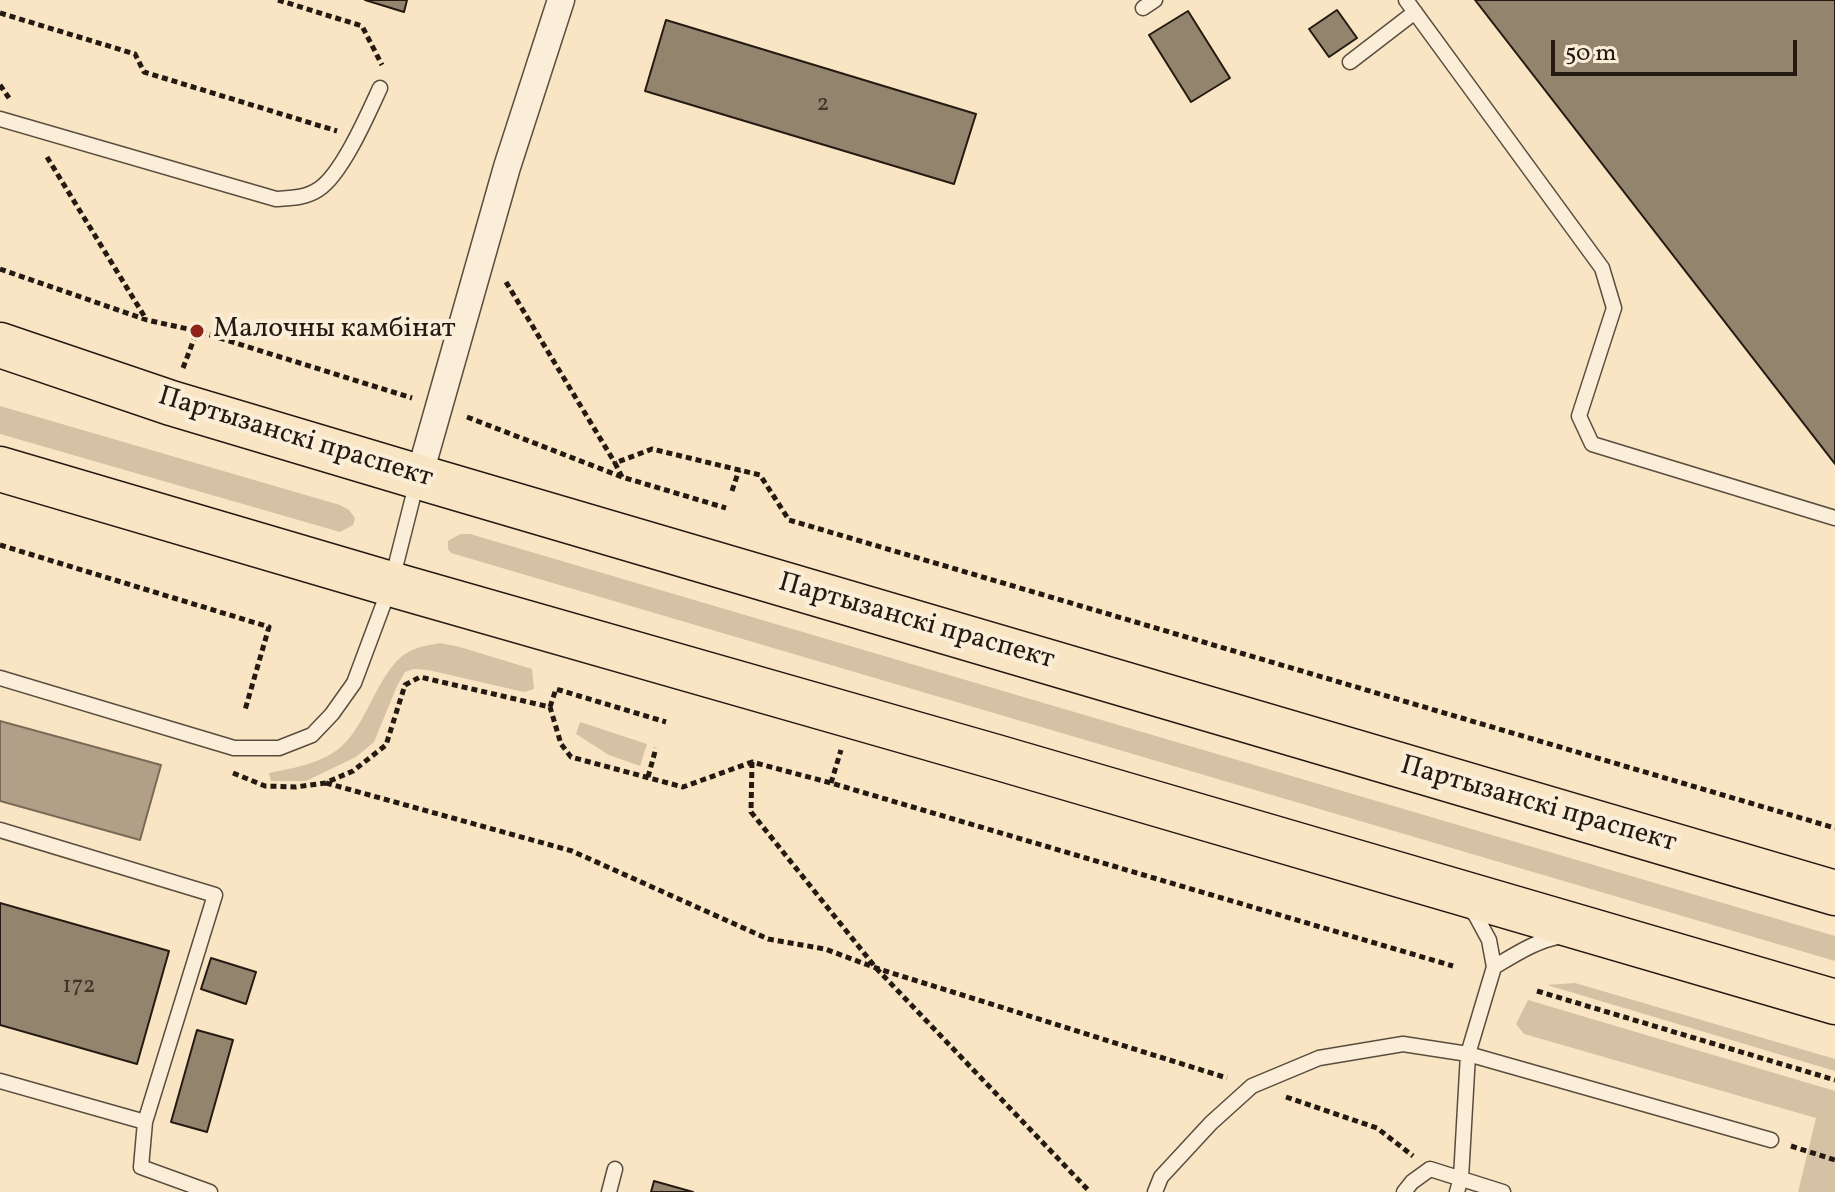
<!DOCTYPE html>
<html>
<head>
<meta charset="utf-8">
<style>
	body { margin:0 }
	#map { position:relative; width:1835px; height:1192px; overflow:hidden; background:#f9e5c3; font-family:Vollkorn,serif }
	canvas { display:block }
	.scale { position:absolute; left:1551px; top:40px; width:246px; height:36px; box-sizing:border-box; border:4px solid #241a12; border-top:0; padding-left:10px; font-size:24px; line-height:28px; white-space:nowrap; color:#241a12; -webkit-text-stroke:6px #fbeed8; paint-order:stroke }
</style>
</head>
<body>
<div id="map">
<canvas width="1835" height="1192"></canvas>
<div class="scale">50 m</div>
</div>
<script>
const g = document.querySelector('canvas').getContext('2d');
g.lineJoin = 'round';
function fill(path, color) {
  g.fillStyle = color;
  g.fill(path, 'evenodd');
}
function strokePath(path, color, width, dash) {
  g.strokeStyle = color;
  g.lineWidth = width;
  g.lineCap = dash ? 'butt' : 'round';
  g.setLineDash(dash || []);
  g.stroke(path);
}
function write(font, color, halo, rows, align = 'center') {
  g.font = font + ' Vollkorn,serif';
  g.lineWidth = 8;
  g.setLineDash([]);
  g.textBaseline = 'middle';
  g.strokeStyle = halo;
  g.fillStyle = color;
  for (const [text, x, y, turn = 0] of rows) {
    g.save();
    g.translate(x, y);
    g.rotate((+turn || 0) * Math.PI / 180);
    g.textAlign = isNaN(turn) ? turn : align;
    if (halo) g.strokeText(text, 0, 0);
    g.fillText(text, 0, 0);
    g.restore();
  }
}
fill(new Path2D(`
	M 0,406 L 340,505 L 349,510 L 355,518 L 353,525 L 340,532 L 0,434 Z
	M 460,534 L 470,534 L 1835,936 L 1835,961 L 451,553 L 448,549 L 448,541 Z
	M 440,643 L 460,647 L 532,669 L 534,689 L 524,692 L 428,670 L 414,669 L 405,672 L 397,686 L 374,742 L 356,757 L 306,781 L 271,781 L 269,773 C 294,768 324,763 343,745 C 369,720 380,666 410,651 C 420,646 430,645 440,643 Z
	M 580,722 L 647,744 L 640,766 L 609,755 L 576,734 Z
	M 1575,983 L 1835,1059 L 1835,1071 L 1547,985 Z
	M 1528,1000 L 1835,1091 L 1835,1192 L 1798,1192 L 1816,1118 L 1524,1034 L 1516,1024 Z`), '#d5c2a5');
const water = new Path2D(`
	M 0,721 L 161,765 L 140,840 L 0,801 Z`);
fill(water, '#b1a087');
strokePath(water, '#796a58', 2);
const building = new Path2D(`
	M 365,0 L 407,0 L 404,12 Z
	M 1475,0 L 1835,0 L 1835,464 Z
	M 1337,10 L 1357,38 L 1329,57 L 1309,29 Z
	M 1188,11 L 1230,78 L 1191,102 L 1149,35 Z
	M 666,20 L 976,114 L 954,184 L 645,91 Z
	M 0,903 L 169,951 L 137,1064 L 0,1025 Z
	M 211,958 L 256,972 L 246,1004 L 201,989 Z
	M 197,1030 L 233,1040 L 207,1132 L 171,1122 Z
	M 654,1181 L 693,1192 L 651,1192 Z`);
fill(building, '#93846e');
strokePath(building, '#241a12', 2);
const lane = new Path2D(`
	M 1406,0 L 1602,268 L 1614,308 L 1579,416 L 1592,444 L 1835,518
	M 1143,8 L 1155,0
	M 1350,62 L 1415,12
	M 0,119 L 276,199 C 291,198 306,198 319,189 C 342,174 368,114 380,88
	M 0,678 L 234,748 L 279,748 L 312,735 L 332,714 L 354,683 L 391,584 L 417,481
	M 0,830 L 215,895 L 145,1122 L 0,1081
	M 1494,967 C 1516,954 1537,940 1562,936
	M 145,1122 L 141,1167 L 210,1192
	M 609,1192 L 615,1169
	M 1155,1192 L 1161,1177 L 1211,1123 L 1252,1086 L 1319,1058 L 1403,1044 L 1468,1054 L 1771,1140
	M 1404,1192 L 1412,1182 L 1430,1169 L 1503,1192
	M 1457,1192 L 1461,1178 L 1468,1054 L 1494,967 L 1489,940 L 1476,916 L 1469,908`);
const street = new Path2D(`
	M 419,477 L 507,167 L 561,0`);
const highway = new Path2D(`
	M 0,345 L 171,403 L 419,477 L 1835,893
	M 0,469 L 401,587 L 996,757 L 1835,1002`);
strokePath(lane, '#594d3e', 17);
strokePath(street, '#594d3e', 29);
strokePath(highway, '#241a12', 47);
strokePath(new Path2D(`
	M 278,0 L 362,26 L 382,65
	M 0,13 L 135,54 L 144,72 L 337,131
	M 0,85 L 9,98
	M 47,157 L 146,319
	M 0,269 L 147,320 L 197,331 L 412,398
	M 506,282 L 615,463
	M 183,368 L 197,331
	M 467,417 L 622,477 L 726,508
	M 622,477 L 615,463 L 652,449 L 760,475 L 789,520 L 1835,828
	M 732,491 L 739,470
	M 0,545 L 269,627 L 245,710
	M 550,707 L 556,689 L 666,722
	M 752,762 L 751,812 L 876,968 L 1090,1192
	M 233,773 L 265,786 L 296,787 L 325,783 L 353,771 L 386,745 L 405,685 L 420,677 L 550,707 L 561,744 L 571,757 L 683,787 L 752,762 L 831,783 L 1453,966
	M 648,777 L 656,748
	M 326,783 L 572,851 L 768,939 L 825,949 L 876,968 L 1227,1078
	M 831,783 L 841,750
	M 1537,991 L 1835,1080
	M 1286,1097 L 1377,1128 L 1413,1156
	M 1791,1146 L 1835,1160`), '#241a12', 5, [6, 4]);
strokePath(lane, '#fbeed8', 14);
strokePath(street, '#fbeed8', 26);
strokePath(highway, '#f9e5c3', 44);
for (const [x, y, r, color] of [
	[197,331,8,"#8f2418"]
]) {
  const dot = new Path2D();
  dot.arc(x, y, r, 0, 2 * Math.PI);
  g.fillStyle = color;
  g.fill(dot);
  strokePath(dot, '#fbeed8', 3);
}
write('24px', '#403429', null, [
	["2",823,106],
	["172",79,988]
]);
write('28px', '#241a12', '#fbeed8', [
	["Малочны камбінат",213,331]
], 'left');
write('28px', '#241a12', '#fbeed8', [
	["Партызанскі праспект",295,439,17],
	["Партызанскі праспект",916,623,16],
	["Партызанскі праспект",1538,806,16]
]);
</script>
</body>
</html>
